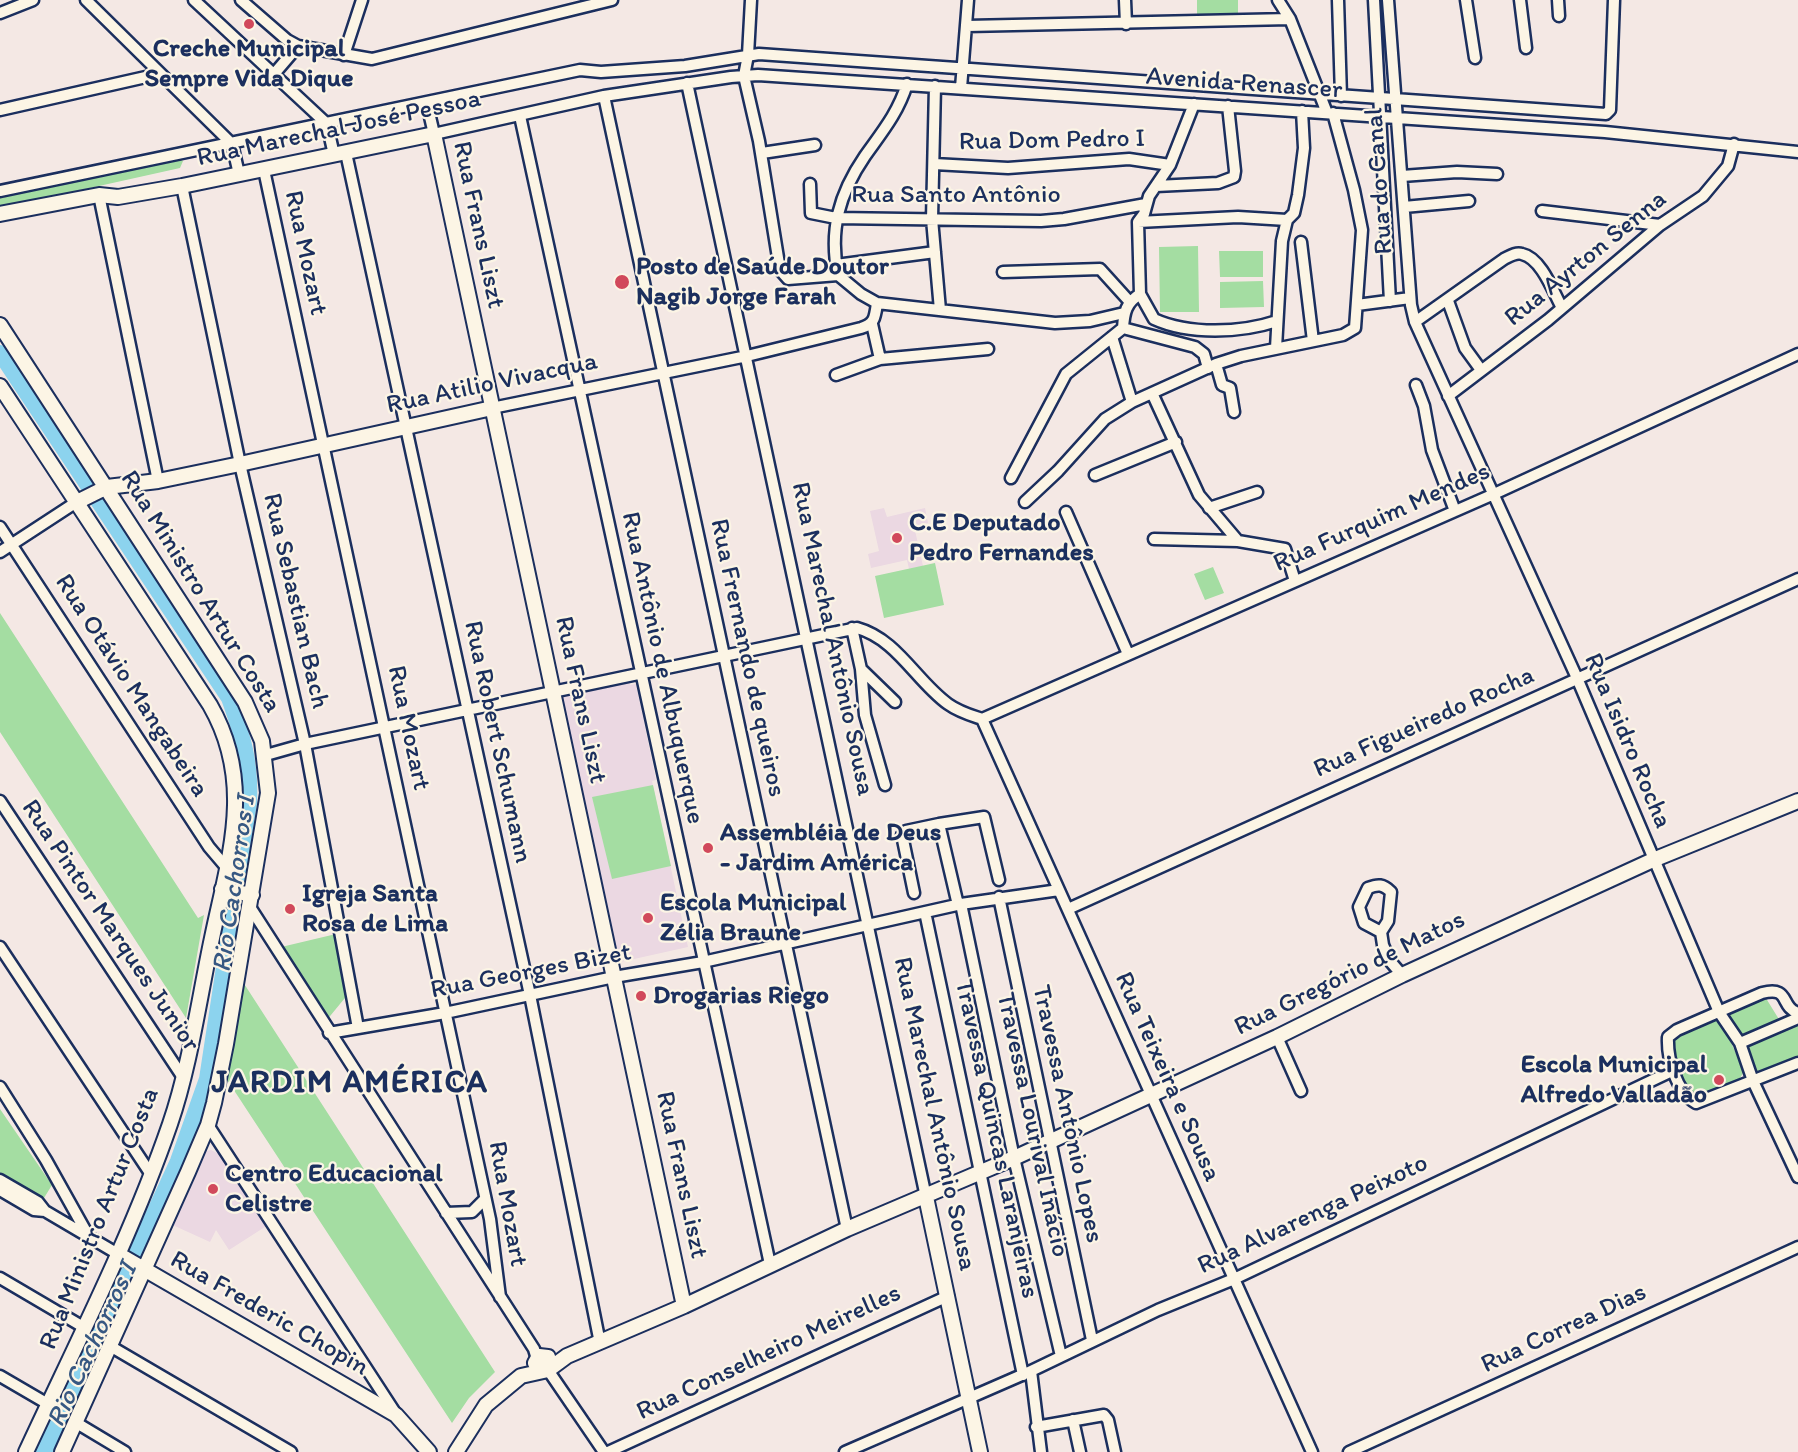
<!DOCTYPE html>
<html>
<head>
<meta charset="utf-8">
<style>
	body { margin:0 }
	canvas { display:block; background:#f4e8e4 }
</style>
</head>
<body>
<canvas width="1798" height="1452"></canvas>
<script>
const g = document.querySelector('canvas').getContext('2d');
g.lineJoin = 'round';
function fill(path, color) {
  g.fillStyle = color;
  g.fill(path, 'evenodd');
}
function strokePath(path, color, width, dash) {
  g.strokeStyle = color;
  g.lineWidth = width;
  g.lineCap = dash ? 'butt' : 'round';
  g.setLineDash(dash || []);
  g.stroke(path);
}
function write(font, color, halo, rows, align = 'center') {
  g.font = font + ' Itim,sans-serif';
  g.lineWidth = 4.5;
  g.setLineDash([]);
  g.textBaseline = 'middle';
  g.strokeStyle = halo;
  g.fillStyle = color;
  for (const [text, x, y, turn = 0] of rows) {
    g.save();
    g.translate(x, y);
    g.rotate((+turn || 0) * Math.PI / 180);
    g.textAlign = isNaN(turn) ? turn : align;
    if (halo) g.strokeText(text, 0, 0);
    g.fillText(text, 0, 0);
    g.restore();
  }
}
fill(new Path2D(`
	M 884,508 L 887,517 L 925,508 L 928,523 L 914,526 L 923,566 L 909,569 L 907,560 L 871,568 L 868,554 L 879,551 L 870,511 Z
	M 629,680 L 630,685 L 636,684 L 656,780 L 652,781 L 688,947 L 616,963 L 557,696 Z
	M 211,1150 L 223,1156 L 268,1225 L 229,1250 L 216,1230 L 210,1242 L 166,1222 L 202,1152 Z`), '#ebd8e2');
fill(new Path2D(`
	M 1197,0 L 1238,0 L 1238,16 L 1197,16 Z
	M 177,158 L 183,161 L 180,168 L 0,208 L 0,198 Z
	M 1198,246 L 1199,312 L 1160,312 L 1159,247 Z
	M 1219,251 L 1263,251 L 1263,277 L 1220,277 Z
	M 1263,281 L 1264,307 L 1220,308 L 1220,282 Z
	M 935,563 L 944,605 L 884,618 L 875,576 Z
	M 1213,567 L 1224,593 L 1205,600 L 1194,574 Z
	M 0,613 L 198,918 L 204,915 L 186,1018 L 0,732 Z
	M 653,785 L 671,866 L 612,879 L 592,797 Z
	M 336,934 L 349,993 L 326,1021 L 277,948 Z
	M 241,979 L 495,1372 L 469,1398 L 452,1423 L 224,1075 Z
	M 1764,995 L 1780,1021 L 1745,1035 L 1738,1034 L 1728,1013 Z
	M 1716,1018 L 1722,1023 L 1744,1071 C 1739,1082 1734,1084 1724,1089 C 1715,1094 1703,1099 1693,1094 C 1682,1088 1671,1050 1671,1038 Z
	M 1798,1023 L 1798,1059 L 1755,1072 L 1746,1046 Z
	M 0,1109 L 52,1185 L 44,1198 L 0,1173 Z`), '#a4dda2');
strokePath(new Path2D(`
	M 0,353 L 229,698 C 243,737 251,762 249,803 L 207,1079 L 178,1161 L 44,1452`), '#8cd3ee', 16);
const minor = new Path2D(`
	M 86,0 L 232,144 L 239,174
	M 194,0 L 327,124 L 334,155
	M 241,0 L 287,40 L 298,46 L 372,59 L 612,0
	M 751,0 L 748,55 L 744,76 L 759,141 L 780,270 L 788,279 L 838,275
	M 1125,0 L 1126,24
	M 1278,0 L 1290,19 L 1327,113
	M 1338,0 L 1341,96
	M 1374,0 L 1390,301
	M 1388,0 L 1411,305 L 1415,322 L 1577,678 L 1719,1012 L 1740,1043 L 1753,1081 L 1798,1177
	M 1466,0 L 1475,58
	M 1520,0 L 1526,48
	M 1558,0 L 1559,16
	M 0,13 L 33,0
	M 967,26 L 1290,19
	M 344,55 L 362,0
	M 274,74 L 298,46
	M 687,83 L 926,1197
	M 935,86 L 932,219 L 940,310
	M 961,88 L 968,0
	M 604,96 L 847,1229
	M 427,104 L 434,134 L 604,96 L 731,77 L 758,75 L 1605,132 L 1798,152
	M 0,110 L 159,74
	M 520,116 L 770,1264
	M 346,153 L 530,995 L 600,1343
	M 762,153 L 815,145
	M 934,164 L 1008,168 L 1129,159 L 1170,165
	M 264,170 L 490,1219 L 500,1297
	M 1402,176 L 1457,172 L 1497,174
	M 810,184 L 811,213 L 836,218 L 1041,221 L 1064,219 L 1146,204
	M 182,186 L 240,464 L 305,744 L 358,1028
	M 1156,186 L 1218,183 L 1234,177 L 1235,171 L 1228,106
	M 0,191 L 580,70 L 601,72 L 685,66 L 759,54 L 1606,114 L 1610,110 L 1614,0
	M 99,195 L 158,481
	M 1404,207 L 1469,201
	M 1542,211 L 1660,225
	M 1138,222 L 1238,217 L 1287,220
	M 1301,242 L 1313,341
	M 836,265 L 935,252
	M 1003,272 L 1100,269 L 1129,301
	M 838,275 L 861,294 L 877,303 L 1055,323 L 1090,321 L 1124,313
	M 838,275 C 829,230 839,194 865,156 C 882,132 898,113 907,84
	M 1140,294 L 1154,319 C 1189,335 1241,333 1277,321
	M 1448,301 L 1465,348 L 1481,370
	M 1357,305 L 1410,298
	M 1415,322 L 1504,259 C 1510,256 1516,252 1522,254 C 1541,258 1553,291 1561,306
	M 872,324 L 880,359 L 988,349
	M 1123,328 C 1124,312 1126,303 1140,294 L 1138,222 L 1144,214 L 1149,196 L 1170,165 L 1194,104
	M 1123,328 L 1195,347 L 1204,354 L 1208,368
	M 1112,337 L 1132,402
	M 1276,348 L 1282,241 L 1287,220 L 1294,213 L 1298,195 L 1304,148 L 1302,111
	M 1216,364 L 1222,385 L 1230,388 L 1234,412
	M 836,375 L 880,359
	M 1416,385 L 1424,406 L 1432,450 L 1455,511
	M 1152,393 L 1199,495 L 1238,541
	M 1448,396 L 1548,320 L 1660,225 L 1703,196 L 1728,166 L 1734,144
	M 492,408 L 747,356 L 861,328 C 875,324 875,317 877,303
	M 1095,475 L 1176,442
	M 1011,478 L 1066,374 L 1123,328
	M 1025,502 L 1058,471 L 1105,419 L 1132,402 L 1216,364 L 1241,356 L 1343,335 L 1355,328 L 1362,230 L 1354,190 L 1333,113
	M 1209,508 L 1257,492
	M 1066,512 L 1128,654
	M 0,527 L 209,847 L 226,867
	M 1154,539 L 1238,541 L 1285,549 L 1295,581
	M 0,552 L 75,503
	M 852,628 L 861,669 L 895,702
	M 861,669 L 865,715 L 885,785
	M 982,719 L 1494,494 L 1798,354
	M 982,719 L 1312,1452
	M 266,755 L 305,744 L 857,628 C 897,639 916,681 948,704 C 959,712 970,715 982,719
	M 0,801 L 182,1076
	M 914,893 L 902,835 L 906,831 L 939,824
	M 999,897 L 1092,1340
	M 961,904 L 1014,1158 L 1061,1356
	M 958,905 L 939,824 L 984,817 L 999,880
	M 250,907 L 534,1349 L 537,1359
	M 1068,909 L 1798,579
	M 925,912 L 1023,1375
	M 1381,932 L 1364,923 L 1359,907 L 1368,888 C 1378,884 1383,884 1391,892 L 1388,921 L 1381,932 L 1383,945 L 1390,961 L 1402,975
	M 0,947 L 150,1173
	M 1798,1013 C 1779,1006 1791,986 1762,993 L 1677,1030 L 1668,1037 C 1667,1058 1676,1092 1696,1103 L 1798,1063
	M 329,1033 L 445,1013 L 614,977 L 703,962 L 961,904 L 1059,890
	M 1277,1037 L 1301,1091
	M 1740,1043 L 1798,1018
	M 0,1087 L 46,1160 L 89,1237
	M 208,1125 L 396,1414
	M 0,1180 L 38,1202 L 45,1211 L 118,1254
	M 0,1190 L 34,1210 L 45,1211
	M 446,1213 L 472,1212 L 485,1199
	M 0,1278 L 85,1328
	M 110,1346 L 291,1452
	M 548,1370 L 604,1452
	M 1031,1371 L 1041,1452
	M 0,1376 L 48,1404
	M 1073,1420 L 1080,1452
	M 75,1422 L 125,1452
	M 1036,1427 L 1104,1415 L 1108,1420 L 1115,1452
	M 608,1452 L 948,1296
	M 845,1452 L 1031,1371 L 1158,1310 L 1234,1279 L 1674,1070
	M 1349,1452 L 1798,1247`);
const tertiary = new Path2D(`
	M 0,214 L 99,195 L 118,197 L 182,186 L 434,134 L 684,1306
	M 0,325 L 245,702 L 262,741 L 268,793 L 226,1044 L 214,1103 L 208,1125 L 188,1172 L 62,1452
	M 0,386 L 210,705 C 255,783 229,856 212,938 C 199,999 190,1066 170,1124 C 131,1237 76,1344 26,1452
	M 75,503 L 107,487 L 158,481 L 240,464 L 492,408
	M 222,889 L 252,895
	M 926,1197 L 980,1452
	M 118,1254 L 396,1415 L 429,1452
	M 539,1370 L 535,1363 L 539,1356 L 548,1357 L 551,1366
	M 456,1452 L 486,1405 L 521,1376 L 548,1370 L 567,1356 L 684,1306 L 847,1229 L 1014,1158 L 1277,1037 L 1402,975 L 1653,860 L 1798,801`);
strokePath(minor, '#1b2f5e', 15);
strokePath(tertiary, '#1b2f5e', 18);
strokePath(minor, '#fcf5e5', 10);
strokePath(tertiary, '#fcf5e5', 14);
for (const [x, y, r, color] of [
	[249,24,6,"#d1495b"],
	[622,282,8,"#d1495b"],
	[897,538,6,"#d1495b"],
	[708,848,6,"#d1495b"],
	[290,909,6,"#d1495b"],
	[648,918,6,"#d1495b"],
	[641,996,6,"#d1495b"],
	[1719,1080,6,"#d1495b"],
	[213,1189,6,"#d1495b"]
]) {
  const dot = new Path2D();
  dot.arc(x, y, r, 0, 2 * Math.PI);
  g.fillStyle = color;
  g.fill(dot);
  strokePath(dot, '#fcf5e5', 2);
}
write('bold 26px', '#1b2f5e', '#fcf5e5', [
	["Creche Municipal",249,49,"center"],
	["Sempre Vida Dique",249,79,"center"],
	["Posto de Saúde Doutor",636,267],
	["Nagib Jorge Farah",636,297],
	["C.E Deputado",909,523],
	["Pedro Fernandes",909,553],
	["Assembléia de Deus",720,833],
	["- Jardim América",720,863],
	["Igreja Santa",302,894],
	["Rosa de Lima",302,924],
	["Escola Municipal",660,903],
	["Zélia Braune",660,933],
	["Drogarias Riego",653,996],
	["Escola Municipal",1707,1065,"right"],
	["Alfredo Valladão",1707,1095,"right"],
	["Centro Educacional",225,1174],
	["Celistre",225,1204]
], 'left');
write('26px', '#1b2f5e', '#fcf5e5', [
	["Avenida Renascer",1244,84,4],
	["Rua Marechal José Pessoa",339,129,-12],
	["Rua Dom Pedro I",1052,141,-1],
	["Rua do Canal",1380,181,-94],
	["Rua Santo Antônio",956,195],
	["Rua Frans Liszt",478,225,78],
	["Rua Mozart",305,253,78],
	["Rua Ayrton Senna",1586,259,-39],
	["Rua Atilio Vivacqua",492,384,-12],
	["Rua Furquim Mendes",1382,518,-24],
	["Rua Ministro Artur Costa",200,592,58],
	["Rua Sebastian Bach",295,601,77],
	["Rua Marechal Antônio Sousa",832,639,78],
	["Rua Frernando de queiros",747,658,78],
	["Rua Antônio de Albuquerque",662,668,78],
	["Rua Otávio Mangabeira",131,686,57],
	["Rua Frans Liszt",580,700,78],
	["Rua Figueiredo Rocha",1424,723,-24],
	["Rua Mozart",408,728,78],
	["Rua Isidro Rocha",1627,741,67],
	["Rua Robert Schumann",497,742,78],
	["Rua Pintor Marques Junior",110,926,56],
	["Rua Georges Bizet",531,972,-11],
	["Rua Gregório de Matos",1350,974,-26],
	["Rua Teixeira e Sousa",1167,1077,66],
	["Rua Marechal Antônio Sousa",934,1114,78],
	["Travessa Antônio Lopes",1067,1114,78],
	["Travessa Lourival Inácio",1032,1125,78],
	["Travessa Quincas Laranjeiras",996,1139,78],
	["Rua Frans Liszt",681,1175,78],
	["Rua Mozart",507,1204,80],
	["Rua Alvarenga Peixoto",1313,1215,-25],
	["Rua Ministro Artur Costa",100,1219,-68],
	["Rua Frederic Chopin",269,1314,30],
	["Rua Correa Dias",1564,1329,-25],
	["Rua Conselheiro Meirelles",769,1353,-25]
]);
write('italic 27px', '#375882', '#fcf5e5', [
	["Rio Cachorros I",235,884,-82],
	["Rio Cachorros I",93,1345,-65]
]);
g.letterSpacing = '1.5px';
write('bold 32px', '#1b2f5e', '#fcf5e5', [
	["JARDIM AMÉRICA",350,1084]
]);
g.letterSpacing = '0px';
</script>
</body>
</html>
